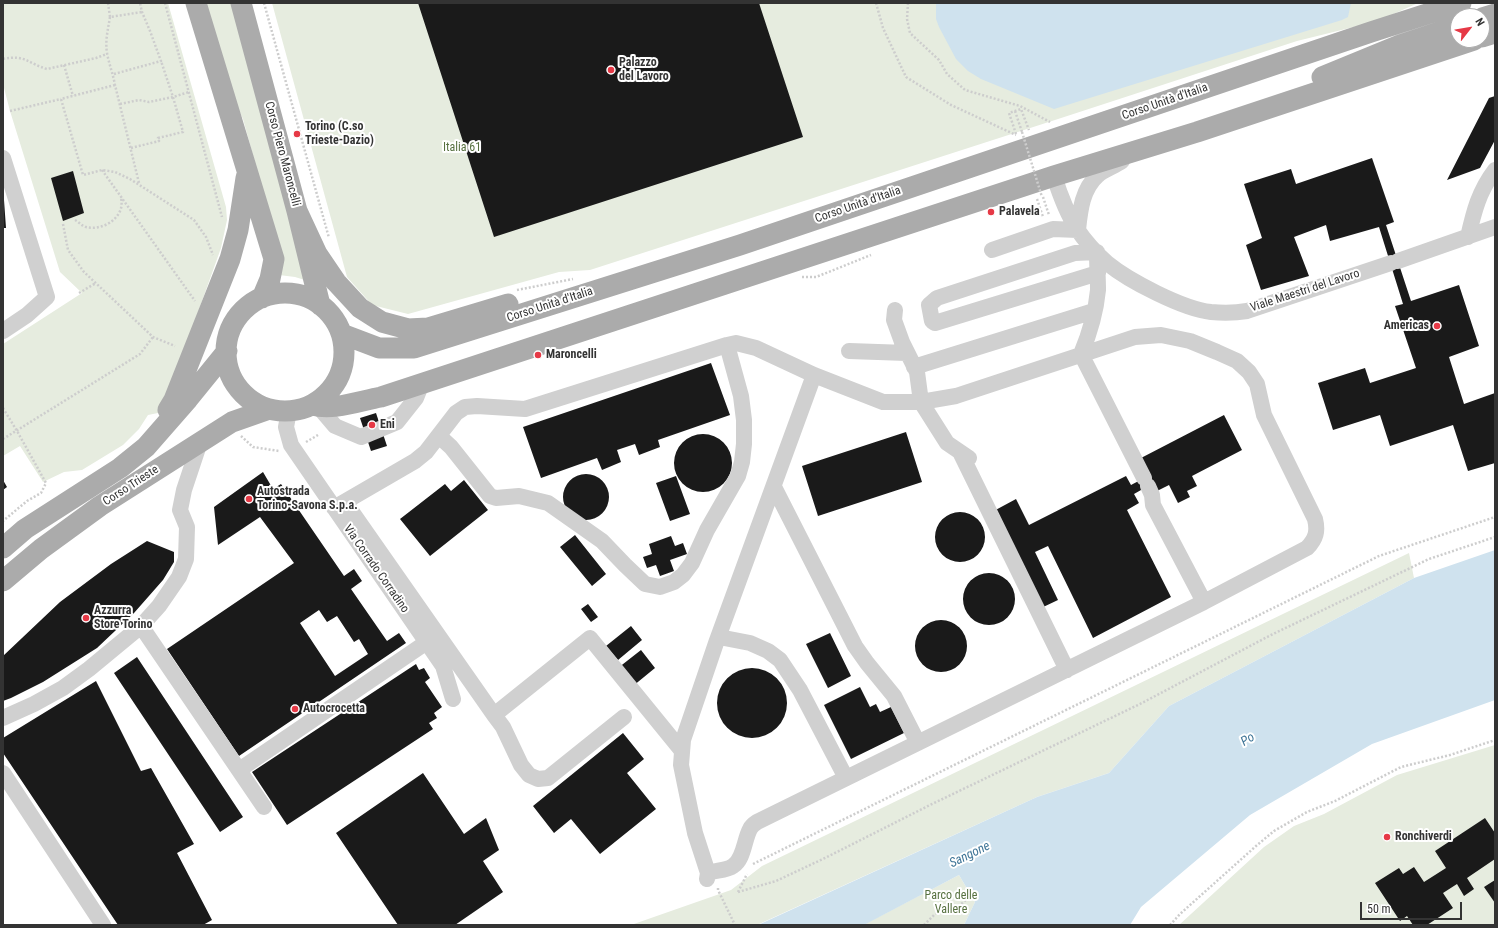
<!DOCTYPE html>
<html>
<head>
<meta charset="utf-8">
<style>
	body { margin:0 }
	#map { position:relative; width:1498px; height:928px; overflow:hidden; background:#fff; font-family:"Roboto Condensed",sans-serif }
	canvas { display:block }
	.frame { position:absolute; inset:0; border:4px solid #333; pointer-events:none }
	.north { position:absolute; left:1450px; top:8px; width:40px; height:40px; box-sizing:border-box; background:#fff; border:1px solid #adadad; border-radius:50%; rotate:59deg; font-size:11px; font-weight:700; line-height:16px; text-align:center; color:#333 }
	.north::after { content:''; display:block; margin:auto; width:14px; height:18px; background:#e63946; clip-path:polygon(50% 0,100% 100%,50% 72%,0 100%) }
	.scale { position:absolute; left:1360px; top:902px; width:102px; height:18px; box-sizing:border-box; border:2px solid #333; border-top:0; padding-left:5px; font-size:12px; line-height:14px; white-space:nowrap; color:#333; -webkit-text-stroke:3px #fff; paint-order:stroke }
</style>
</head>
<body>
<div id="map">
<canvas width="1498" height="928"></canvas>
<div class="frame"></div>
<div class="north">N</div>
<div class="scale">50 m</div>
</div>
<script>
const g = document.querySelector('canvas').getContext('2d');
g.lineJoin = 'round';
function fill(path, color) {
  g.fillStyle = color;
  g.fill(path, 'evenodd');
}
function strokePath(path, color, width, dash) {
  g.strokeStyle = color;
  g.lineWidth = width;
  g.lineCap = dash ? 'butt' : 'round';
  g.setLineDash(dash || []);
  g.stroke(path);
}
function write(font, color, halo, rows, align = 'center') {
  g.font = font + ' "Roboto Condensed",sans-serif';
  g.lineWidth = 4;
  g.setLineDash([]);
  g.textBaseline = 'middle';
  g.strokeStyle = halo;
  g.fillStyle = color;
  for (const [text, x, y, turn = 0] of rows) {
    g.save();
    g.translate(x, y);
    g.rotate((+turn || 0) * Math.PI / 180);
    g.textAlign = isNaN(turn) ? turn : align;
    if (halo) g.strokeText(text, 0, 0);
    g.fillText(text, 0, 0);
    g.restore();
  }
}
fill(new Path2D(`
	M 3,3 L 168,3 L 226,207 L 227,220 L 221,248 L 163,410 L 158,413 L 148,415 L 139,429 L 123,445 L 82,470 L 64,472 L 43,482 L 20,446 L 3,456 L 3,344 L 82,293 L 60,272 L 10,111 L 3,84 Z
	M 204,3 L 231,3 L 308,281 L 295,277 L 279,275 L 281,257 L 243,119 L 229,91 Z
	M 272,3 L 1418,3 L 1378,21 L 1297,41 L 1055,120 L 590,270 L 559,272 L 408,314 L 372,305 L 347,277 Z
	M 1409,553 L 1414,578 L 1169,706 L 1109,773 L 1037,797 L 757,925 L 631,925 L 731,890 L 762,866 Z
	M 1495,745 L 1495,925 L 1179,925 L 1264,847 L 1294,826 L 1324,814 L 1397,775 Z
	M 959,875 L 975,902 L 964,925 L 863,925 Z`), '#e6ecdf');
fill(new Path2D(`
	M 936,3 L 1351,3 L 1348,17 L 1342,20 L 1054,109 L 981,79 L 968,71 L 956,59 L 939,27 L 936,19 Z
	M 1495,550 L 1495,700 L 1372,744 L 1250,815 L 1141,907 L 1130,925 L 964,925 L 975,902 L 959,875 L 864,925 L 758,925 L 1037,797 L 1109,773 L 1169,706 L 1414,578 Z`), '#cfe2ee');
fill(new Path2D(`
	M 418,3 L 759,3 L 803,137 L 494,237 Z
	M 1495,96 L 1495,140 L 1480,168 L 1447,180 L 1489,98 Z
	M 1372,158 L 1394,222 L 1386,225 L 1411,301 L 1459,285 L 1479,346 L 1449,357 L 1464,404 L 1495,393 L 1495,463 L 1468,471 L 1453,425 L 1390,446 L 1380,415 L 1333,430 L 1318,383 L 1365,368 L 1370,383 L 1416,368 L 1395,306 L 1403,304 L 1379,227 L 1330,241 L 1326,225 L 1294,237 L 1309,276 L 1261,290 L 1246,245 L 1262,238 L 1244,184 L 1291,169 L 1296,184 Z
	M 73,171 L 84,213 L 63,221 L 51,178 Z
	M 3,200 L 4,200 L 6,228 L 3,228 Z
	M 711,363 L 730,415 L 658,440 L 660,447 L 639,455 L 635,444 L 617,450 L 621,462 L 602,470 L 597,458 L 541,478 L 523,427 Z
	M 376,413 L 387,446 L 371,451 L 360,418 Z
	M 1224,415 L 1242,450 L 1192,476 L 1197,486 L 1187,491 L 1190,497 L 1178,503 L 1169,485 L 1157,491 L 1148,486 L 1134,494 L 1139,503 L 1127,510 L 1171,597 L 1093,638 L 1048,546 L 1035,552 L 1058,600 L 1039,609 L 990,513 L 1016,499 L 1029,525 L 1126,476 L 1131,485 L 1150,475 L 1141,458 Z
	M 906,432 L 922,482 L 818,516 L 802,466 Z
	M674 463a29 29 0 1 1 58 0a29 29 0 1 1-58 0Z
	M 263,472 L 273,489 L 281,484 L 344,576 L 354,569 L 362,581 L 351,589 L 387,641 L 399,633 L 406,643 L 239,756 L 167,649 L 294,563 L 260,517 L 218,545 L 214,507 ZM 319,610 L 327,622 L 337,616 L 354,642 L 359,639 L 368,654 L 335,676 L 300,623 Z
	M563 497a23 23 0 1 1 46 0a23 23 0 1 1-46 0Z
	M 676,476 L 690,514 L 670,521 L 656,483 Z
	M 3,480 L 7,487 L 3,490 Z
	M 464,480 L 488,510 L 430,556 L 400,519 L 445,484 L 451,491 Z
	M935 537a25 25 0 1 1 50 0a25 25 0 1 1-50 0Z
	M 575,535 L 606,574 L 592,586 L 560,547 Z
	M 671,536 L 675,546 L 683,543 L 687,554 L 670,560 L 674,571 L 660,576 L 656,565 L 647,568 L 643,557 L 652,554 L 649,544 Z
	M 147,541 L 174,552 L 174,562 L 163,580 L 134,613 L 97,648 L 43,682 L 11,698 L 3,701 L 3,656 L 60,602 L 111,564 Z
	M963 599a26 26 0 1 1 52 0a26 26 0 1 1-52 0Z
	M 588,604 L 598,617 L 591,622 L 581,609 Z
	M915 646a26 26 0 1 1 52 0a26 26 0 1 1-52 0Z
	M 631,626 L 642,640 L 618,660 L 606,646 Z
	M 830,633 L 851,676 L 828,688 L 806,644 Z
	M 641,650 L 655,668 L 633,686 L 618,668 Z
	M 137,657 L 243,817 L 220,832 L 114,673 Z
	M 416,664 L 419,670 L 424,668 L 430,678 L 425,682 L 442,707 L 434,713 L 437,718 L 429,723 L 433,729 L 287,825 L 252,772 Z
	M717 703a35 35 0 1 1 70 0a35 35 0 1 1-70 0Z
	M 96,681 L 141,771 L 151,768 L 194,844 L 177,853 L 212,920 L 203,925 L 118,925 L 3,753 L 3,738 Z
	M 860,687 L 870,707 L 876,704 L 880,712 L 891,707 L 904,733 L 851,759 L 824,705 Z
	M 623,733 L 644,759 L 627,773 L 656,809 L 600,854 L 571,819 L 554,833 L 533,806 Z
	M 423,773 L 464,834 L 486,818 L 499,850 L 483,861 L 503,892 L 455,925 L 398,925 L 336,833 Z
	M 1485,818 L 1495,833 L 1495,859 L 1467,878 L 1474,889 L 1464,896 L 1457,884 L 1443,893 L 1453,908 L 1427,925 L 1413,925 L 1407,916 L 1400,921 L 1375,883 L 1399,868 L 1403,874 L 1414,867 L 1424,882 L 1446,868 L 1435,851 Z
	M 1495,880 L 1495,903 L 1484,887 Z`), '#1a1a1a');
strokePath(new Path2D(`
	M 108,3 L 110,17 L 142,12
	M 165,3 L 222,217
	M 264,3 L 329,238
	M 876,3 L 883,28 L 906,77 L 951,105 L 1016,135
	M 908,3 L 907,19 L 910,33 L 939,60 L 947,74 L 965,90 L 1020,106 L 1050,122
	M 110,17 C 108,29 105,41 107,53 C 109,64 113,74 115,85 L 139,183
	M 3,59 C 25,54 29,64 47,69 L 96,58 L 107,54
	M 64,65 L 73,96
	M 114,74 L 161,61 L 150,31 L 142,12 L 140,3
	M 115,85 L 61,99 L 83,175 L 102,170 L 115,172 L 130,179 L 194,220 L 206,237 L 213,255
	M 120,104 L 139,100 L 149,102 L 173,97 L 161,61
	M 10,111 L 61,99
	M 1015,111 L 1022,132
	M 1016,134 L 1009,113 L 1021,109 L 1029,130
	M 131,148 L 159,141 L 158,138 L 183,132 L 173,97 L 189,92
	M 102,170 L 195,301
	M 1043,197 L 1049,215
	M 1037,199 L 1043,217
	M 75,220 C 79,222 82,226 86,227 C 98,230 113,224 119,213 C 122,208 122,203 121,197
	M 63,224 L 68,250 L 84,272 L 153,337 L 175,346
	M 802,277 L 816,277 L 871,255
	M 517,290 L 573,279
	M 79,293 L 96,283
	M 3,408 L 17,431 L 46,483 L 41,493 L 27,501 L 3,521
	M 241,436 L 253,447 L 279,451
	M 3,439 L 140,354 L 153,337
	M 306,442 L 318,435
	M 753,864 L 1379,556 L 1495,517
	M 718,888 L 718,890 L 735,925
	M 738,892 L 776,881 L 825,858 L 930,805 L 1140,704 L 1271,635 L 1429,559 L 1495,537
	M 738,892 L 747,874
	M 924,925 L 935,914 L 953,909 L 964,902 L 974,889
	M 1170,925 L 1180,914 L 1256,846 L 1274,831 L 1307,812 L 1335,801 L 1401,767 L 1450,755 L 1495,740`), '#cdcdcd', 2.5, [2, 2]);
strokePath(new Path2D(`
	M 3,158 L 47,297 L 27,315 L 3,331
	M 1054,176 C 1060,195 1066,212 1077,229 C 1085,241 1096,253 1107,263 C 1129,281 1183,309 1211,312 C 1223,313 1235,313 1247,311 L 1391,263
	M 1078,230 C 1080,211 1082,189 1098,175 C 1104,170 1115,166 1122,161
	M 1468,237 C 1474,211 1479,191 1495,170
	M 992,250 L 1053,229 L 1078,230
	M 1398,261 L 1495,227
	M 1098,273 L 935,323 L 932,321 L 929,305 L 937,298 L 1075,253 L 1097,252 C 1097,265 1098,278 1098,290 C 1096,311 1089,335 1081,354 L 1144,478
	M 895,310 L 894,320 L 902,342 L 917,372 L 921,402 L 947,443 L 969,458
	M 849,351 L 907,353
	M 914,367 L 1094,311
	M 318,406 L 335,426 L 361,437 L 397,422 L 416,398 L 422,383
	M 289,411 L 286,427 L 291,445 L 443,666 L 453,699
	M 439,436 L 451,447 L 490,496 L 496,498 L 519,496 L 548,503 L 602,541 L 625,565 L 645,584 L 660,587 L 674,582 L 683,575 L 692,563 L 707,530 L 738,476 L 742,462 L 744,444 L 744,420 L 741,396 L 727,345
	M 960,452 L 1067,670
	M 1148,486 L 1152,495 L 1153,505 L 1204,602
	M 774,487 L 855,646 L 867,663 L 894,696 L 918,743
	M 345,502 L 494,715 L 590,638 L 682,751
	M 334,508 L 415,461 L 426,452 L 456,413 L 465,407 L 477,406 L 525,409 L 727,345 L 736,343 L 756,348 L 814,375 L 883,402 L 921,402 L 956,396 L 1135,337 L 1161,335 L 1190,341 L 1217,352 L 1237,361 L 1249,372 L 1257,384 L 1264,415 L 1315,519 C 1318,531 1316,539 1307,548 L 1204,602 L 757,822 C 754,824 751,827 750,829 C 744,840 744,859 733,866 C 726,871 716,870 708,873
	M 141,626 L 264,807
	M 719,637 L 750,643 L 768,651 L 780,660 L 800,690 L 846,778
	M 494,715 L 503,727 L 521,765 L 529,775 L 538,779 L 548,778 L 624,717
	M 3,718 L 34,704 L 63,688 L 89,669 L 141,626 L 159,606 L 179,577 L 186,559 L 187,527 L 180,510 L 184,490 L 200,442
	M 239,770 L 427,642
	M 3,773 L 103,925
	M 707,879 L 708,873 L 695,833 L 681,765 L 683,740 L 716,643 L 814,375`), '#d0d0d0', 16);
strokePath(new Path2D(`
	M 196,3 L 274,259 L 270,279 L 262,298
	M 241,3 L 297,211 L 320,305
	M 1482,18 L 1495,14
	M 1482,37 L 1495,33
	M 1322,77 L 1400,45 L 1458,26
	M 297,211 L 317,254 L 336,282 L 360,308 L 382,322 L 408,329 L 428,328 L 508,304
	M226 352a59 59 0 1 1 118 0a59 59 0 1 1-118 0Z
	M 342,334 L 379,348 L 414,348 L 740,245 L 1371,32 L 1461,3
	M 312,405 C 333,411 359,401 381,397 L 1054,176 L 1197,132 L 1474,40
	M 168,410 L 174,400 L 230,259 L 238,230 L 246,178
	M 3,548 L 25,529 L 120,468 L 146,447 L 188,399 L 227,351
	M 3,581 L 41,549 L 100,506 L 232,422 L 269,409`), '#ababab', 21);
strokePath(new Path2D(`
	M 1022,132 L 1042,197`), '#cdcdcd', 2.5, [2, 2]);
for (const [x, y, r, color] of [
	[611,70,4,"#e63946"],
	[297,134,4,"#e63946"],
	[991,212,4,"#e63946"],
	[1437,326,4,"#e63946"],
	[538,355,4,"#e63946"],
	[372,425,4,"#e63946"],
	[249,499,4,"#e63946"],
	[86,618,4,"#e63946"],
	[295,709,4,"#e63946"],
	[1387,837,4,"#e63946"]
]) {
  const dot = new Path2D();
  dot.arc(x, y, r, 0, 2 * Math.PI);
  g.fillStyle = color;
  g.fill(dot);
  strokePath(dot, '#fff', 1.5);
}
write('bold 12px', '#333', '#fff', [
	["Palazzo",619,63],
	["del Lavoro",619,77],
	["Torino (C.so",305,127],
	["Trieste-Dazio)",305,141],
	["Palavela",999,212],
	["Americas",1429,326,"right"],
	["Maroncelli",546,355],
	["Eni",380,425],
	["Autostrada",257,492],
	["Torino-Savona S.p.a.",257,506],
	["Azzurra",94,611],
	["Store Torino",94,625],
	["Autocrocetta",303,709],
	["Ronchiverdi",1395,837]
], 'left');
write('12px', '#333', '#fff', [
	["Corso Unità d'Italia",1165,102,-19],
	["Corso Piero Maroncelli",282,154,75],
	["Corso Unità d'Italia",858,205,-19],
	["Viale Maestri del Lavoro",1305,291,-18],
	["Corso Unità d'Italia",550,305,-18],
	["Corso Trieste",131,486,-33],
	["Via Corrado Corradino",376,569,55]
]);
write('12px', '#56703f', '#fff', [
	["Italia 61",462,148],
	["Parco delle",951,896],
	["Vallere",951,910]
]);
write('italic 13px', '#3f7597', '#fff', [
	["Po",1248,740,-32],
	["Sangone",970,855,-26]
]);
</script>
</body>
</html>
